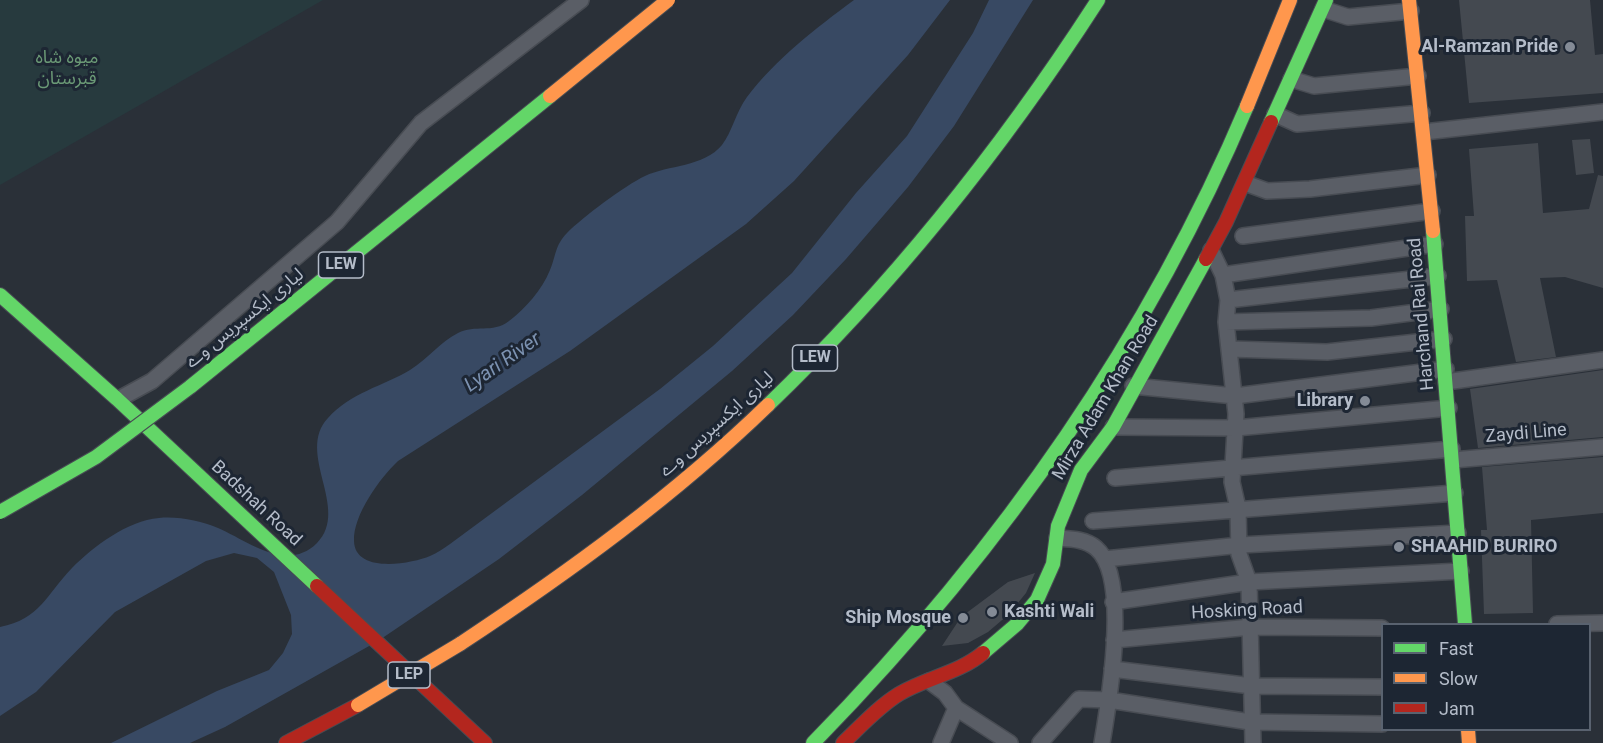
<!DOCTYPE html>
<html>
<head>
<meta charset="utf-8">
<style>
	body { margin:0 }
	#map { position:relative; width:1603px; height:743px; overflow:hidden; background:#2a3038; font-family:Roboto,sans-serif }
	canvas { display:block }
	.legend { position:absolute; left:1381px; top:623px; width:210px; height:108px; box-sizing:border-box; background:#1d2633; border:2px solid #59626f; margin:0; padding:8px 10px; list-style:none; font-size:18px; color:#b4bcc9 }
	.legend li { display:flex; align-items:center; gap:12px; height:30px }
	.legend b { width:30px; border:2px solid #59626f }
</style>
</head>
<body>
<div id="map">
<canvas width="1603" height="743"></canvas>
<ul class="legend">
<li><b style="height:8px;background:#63d668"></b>Fast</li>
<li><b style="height:8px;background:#ff974d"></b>Slow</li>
<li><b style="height:8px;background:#b3261e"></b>Jam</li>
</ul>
</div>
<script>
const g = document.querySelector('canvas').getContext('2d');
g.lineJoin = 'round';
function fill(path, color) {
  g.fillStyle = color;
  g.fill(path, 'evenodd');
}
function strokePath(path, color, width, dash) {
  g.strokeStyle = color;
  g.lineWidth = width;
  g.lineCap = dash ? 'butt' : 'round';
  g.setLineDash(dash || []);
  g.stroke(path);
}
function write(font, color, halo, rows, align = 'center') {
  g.font = font + ' Roboto,"Noto Sans Arabic",sans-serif';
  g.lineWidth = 6;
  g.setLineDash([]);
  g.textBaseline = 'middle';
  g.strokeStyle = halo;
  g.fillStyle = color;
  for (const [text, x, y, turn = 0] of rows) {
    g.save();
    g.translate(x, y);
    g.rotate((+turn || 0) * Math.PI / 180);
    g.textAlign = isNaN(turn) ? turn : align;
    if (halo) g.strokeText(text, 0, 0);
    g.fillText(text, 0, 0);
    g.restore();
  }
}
fill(new Path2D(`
	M 0,0 L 323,0 L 0,185 Z`), '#273a3e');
fill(new Path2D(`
	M 854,0 L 950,0 L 908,55 L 794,181 L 746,224 L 570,351 L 398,461 C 380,478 353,515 354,541 C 355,574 411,564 430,556 C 437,553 444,548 450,544 L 660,389 L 713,346 L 792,273 L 856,193 L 907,136 L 973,33 L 989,0 L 1033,0 L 954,126 L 908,187 L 846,259 L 793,315 L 732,371 L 582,495 L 499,559 L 378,641 L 225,727 L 190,743 L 111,743 L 217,691 L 269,670 L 283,653 L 292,634 L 291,615 L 274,572 L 257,558 L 234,553 L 206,561 L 115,612 L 36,692 L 0,716 L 0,627 C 40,619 46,595 72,568 C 94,546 127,521 159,518 C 178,516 201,521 218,528 C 248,541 287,573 317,543 C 351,509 295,453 328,418 C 350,393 383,386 410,370 C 428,359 440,342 458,333 C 475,324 492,334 509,321 C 525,309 542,290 550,270 C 556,256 555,245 567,233 C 583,217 624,186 645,176 C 668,165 704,167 722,145 C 732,132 736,112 747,97 C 776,59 816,28 854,0 Z`), '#384963');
fill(new Path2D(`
	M 1459,0 L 1590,0 L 1595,55 L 1603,54 L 1603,93 L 1469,103 Z
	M 1590,139 L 1594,173 L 1576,175 L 1572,140 Z
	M 1538,143 L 1543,213 L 1589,209 L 1598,175 L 1603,176 L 1603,288 L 1565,277 L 1540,278 L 1556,357 L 1516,362 L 1497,280 L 1467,281 L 1465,216 L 1474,216 L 1469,149 Z
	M 1603,370 L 1603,437 L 1478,448 L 1470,389 Z
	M 1603,457 L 1603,513 L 1531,520 L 1533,613 L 1484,614 L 1481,530 L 1487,530 L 1482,467 Z
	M 1035,573 L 1026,593 L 1008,615 L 988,632 L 968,643 L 942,646 L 961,617 L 1008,582 Z`), '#444950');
const street = new Path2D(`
	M 1323,9 L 1348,17 L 1411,11
	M 1291,79 L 1314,86 L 1418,76
	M 1275,114 L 1297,124 L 1422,113
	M 1424,132 L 1603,112
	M 1245,183 L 1267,191 L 1310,189 L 1428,175
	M 1243,236 L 1432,211
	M 1211,250 L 1223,275 L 1228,300 L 1226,322 L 1236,414 L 1232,482 L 1238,508 L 1239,554 L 1249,582 L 1253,743
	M 1223,275 L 1435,244
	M 1228,300 L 1438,276
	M 1226,322 L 1371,318 L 1441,309
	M 1230,349 L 1327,352 L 1444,339
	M 1446,382 L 1603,360
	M 1133,386 L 1235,396 L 1446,369
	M 119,399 L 152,381 L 337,222 L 421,123 L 581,0
	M 1113,427 L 1236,428 L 1449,408
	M 1453,460 L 1603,447
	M 1115,478 L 1452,449
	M 1093,521 L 1455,493
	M 1057,538 C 1071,539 1085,539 1096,548 C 1130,577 1109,702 1102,743
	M 1105,559 L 1241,545 L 1458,533
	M 1113,602 L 1249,582 L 1461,571
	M 1557,624 L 1603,623
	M 1114,640 L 1251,627 L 1382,628
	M 1112,669 L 1252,686 L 1382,687
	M 929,681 L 945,693 L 956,708 L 1010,743
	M 941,743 L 956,708
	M 1040,743 L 1079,699 L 1109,700 L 1250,722 L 1382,724`);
const fast = new Path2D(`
	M 1271,122 L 1326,0
	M 1433,231 L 1465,624
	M 0,295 L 117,399 L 317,586
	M 768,405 C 896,282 1002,149 1098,0
	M 983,653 L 1017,624 L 1037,600 L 1053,564 L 1058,526 L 1081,470 L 1113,427 L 1206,259
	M 813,743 C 994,558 1146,345 1247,106`);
const slow = new Path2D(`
	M 1409,0 L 1433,231
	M 1247,106 L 1290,0
	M 460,644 C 569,572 674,496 768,405
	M 1468,730 L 1469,743`);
const jam = new Path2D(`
	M 1206,259 L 1226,222 L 1271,122
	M 317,586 L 485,743
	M 286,743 L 358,705
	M 843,743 C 861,726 878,707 899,694 C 926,678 959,673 983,653`);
strokePath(street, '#484c53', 18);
strokePath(fast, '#484c53', 16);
strokePath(slow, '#484c53', 16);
strokePath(jam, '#484c53', 16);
strokePath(street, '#5a5e66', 15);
strokePath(fast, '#63d668', 14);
strokePath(slow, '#ff974d', 14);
strokePath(jam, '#b3261e', 14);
const fastBridge = new Path2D(`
	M 0,512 L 96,457 L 190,387 L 550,96`);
const slowBridge = new Path2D(`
	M 550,96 L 668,0
	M 358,705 L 460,644`);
strokePath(fastBridge, '#474c53', 16, []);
strokePath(slowBridge, '#474c53', 16, []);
strokePath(fastBridge, '#63d668', 14);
strokePath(slowBridge, '#ff974d', 14);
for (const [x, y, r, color] of [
	[1570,47,6,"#848b96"],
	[1365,401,6,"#848b96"],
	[1399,547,6,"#848b96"],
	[992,612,6,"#848b96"],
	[963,618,6,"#848b96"]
]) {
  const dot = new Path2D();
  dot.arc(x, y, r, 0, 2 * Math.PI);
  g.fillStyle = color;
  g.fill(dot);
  strokePath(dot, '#1d2633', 2);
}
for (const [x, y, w] of [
	[341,265,45],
	[815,358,45],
	[409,675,42]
]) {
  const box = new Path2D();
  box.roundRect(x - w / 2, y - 13, w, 26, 4.5);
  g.fillStyle = '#1d2633';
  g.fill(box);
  strokePath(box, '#b4bcc9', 1.5);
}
write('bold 16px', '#b4bcc9', null, [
	["LEW",341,265],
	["LEW",815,358],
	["LEP",409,675]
]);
write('bold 18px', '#b4bcc9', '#1d2633', [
	["Al-Ramzan Pride",1558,47],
	["Library",1353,401],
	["SHAAHID BURIRO",1411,547,"left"],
	["Kashti Wali",1004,612,"left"],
	["Ship Mosque",951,618]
], 'right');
write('18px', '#6b9a76', '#1d2633', [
	["میوہ شاہ",67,58],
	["قبرستان",67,79]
]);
write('18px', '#b4bcc9', '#1d2633', [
	["Harchand Rai Road",1422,314,-95],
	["لیاری ایکسپریس وے",245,319,-39],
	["Mirza Adam Khan Road",1106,398,-59],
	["لیاری ایکسپریس وے",717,425,-42],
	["Zaydi Line",1526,434,-5],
	["Badshah Road",256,504,43],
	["Hosking Road",1247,611,-3]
]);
write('italic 20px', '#7c92b1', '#1d2633', [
	["Lyari River",503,363,-35]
]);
</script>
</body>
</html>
